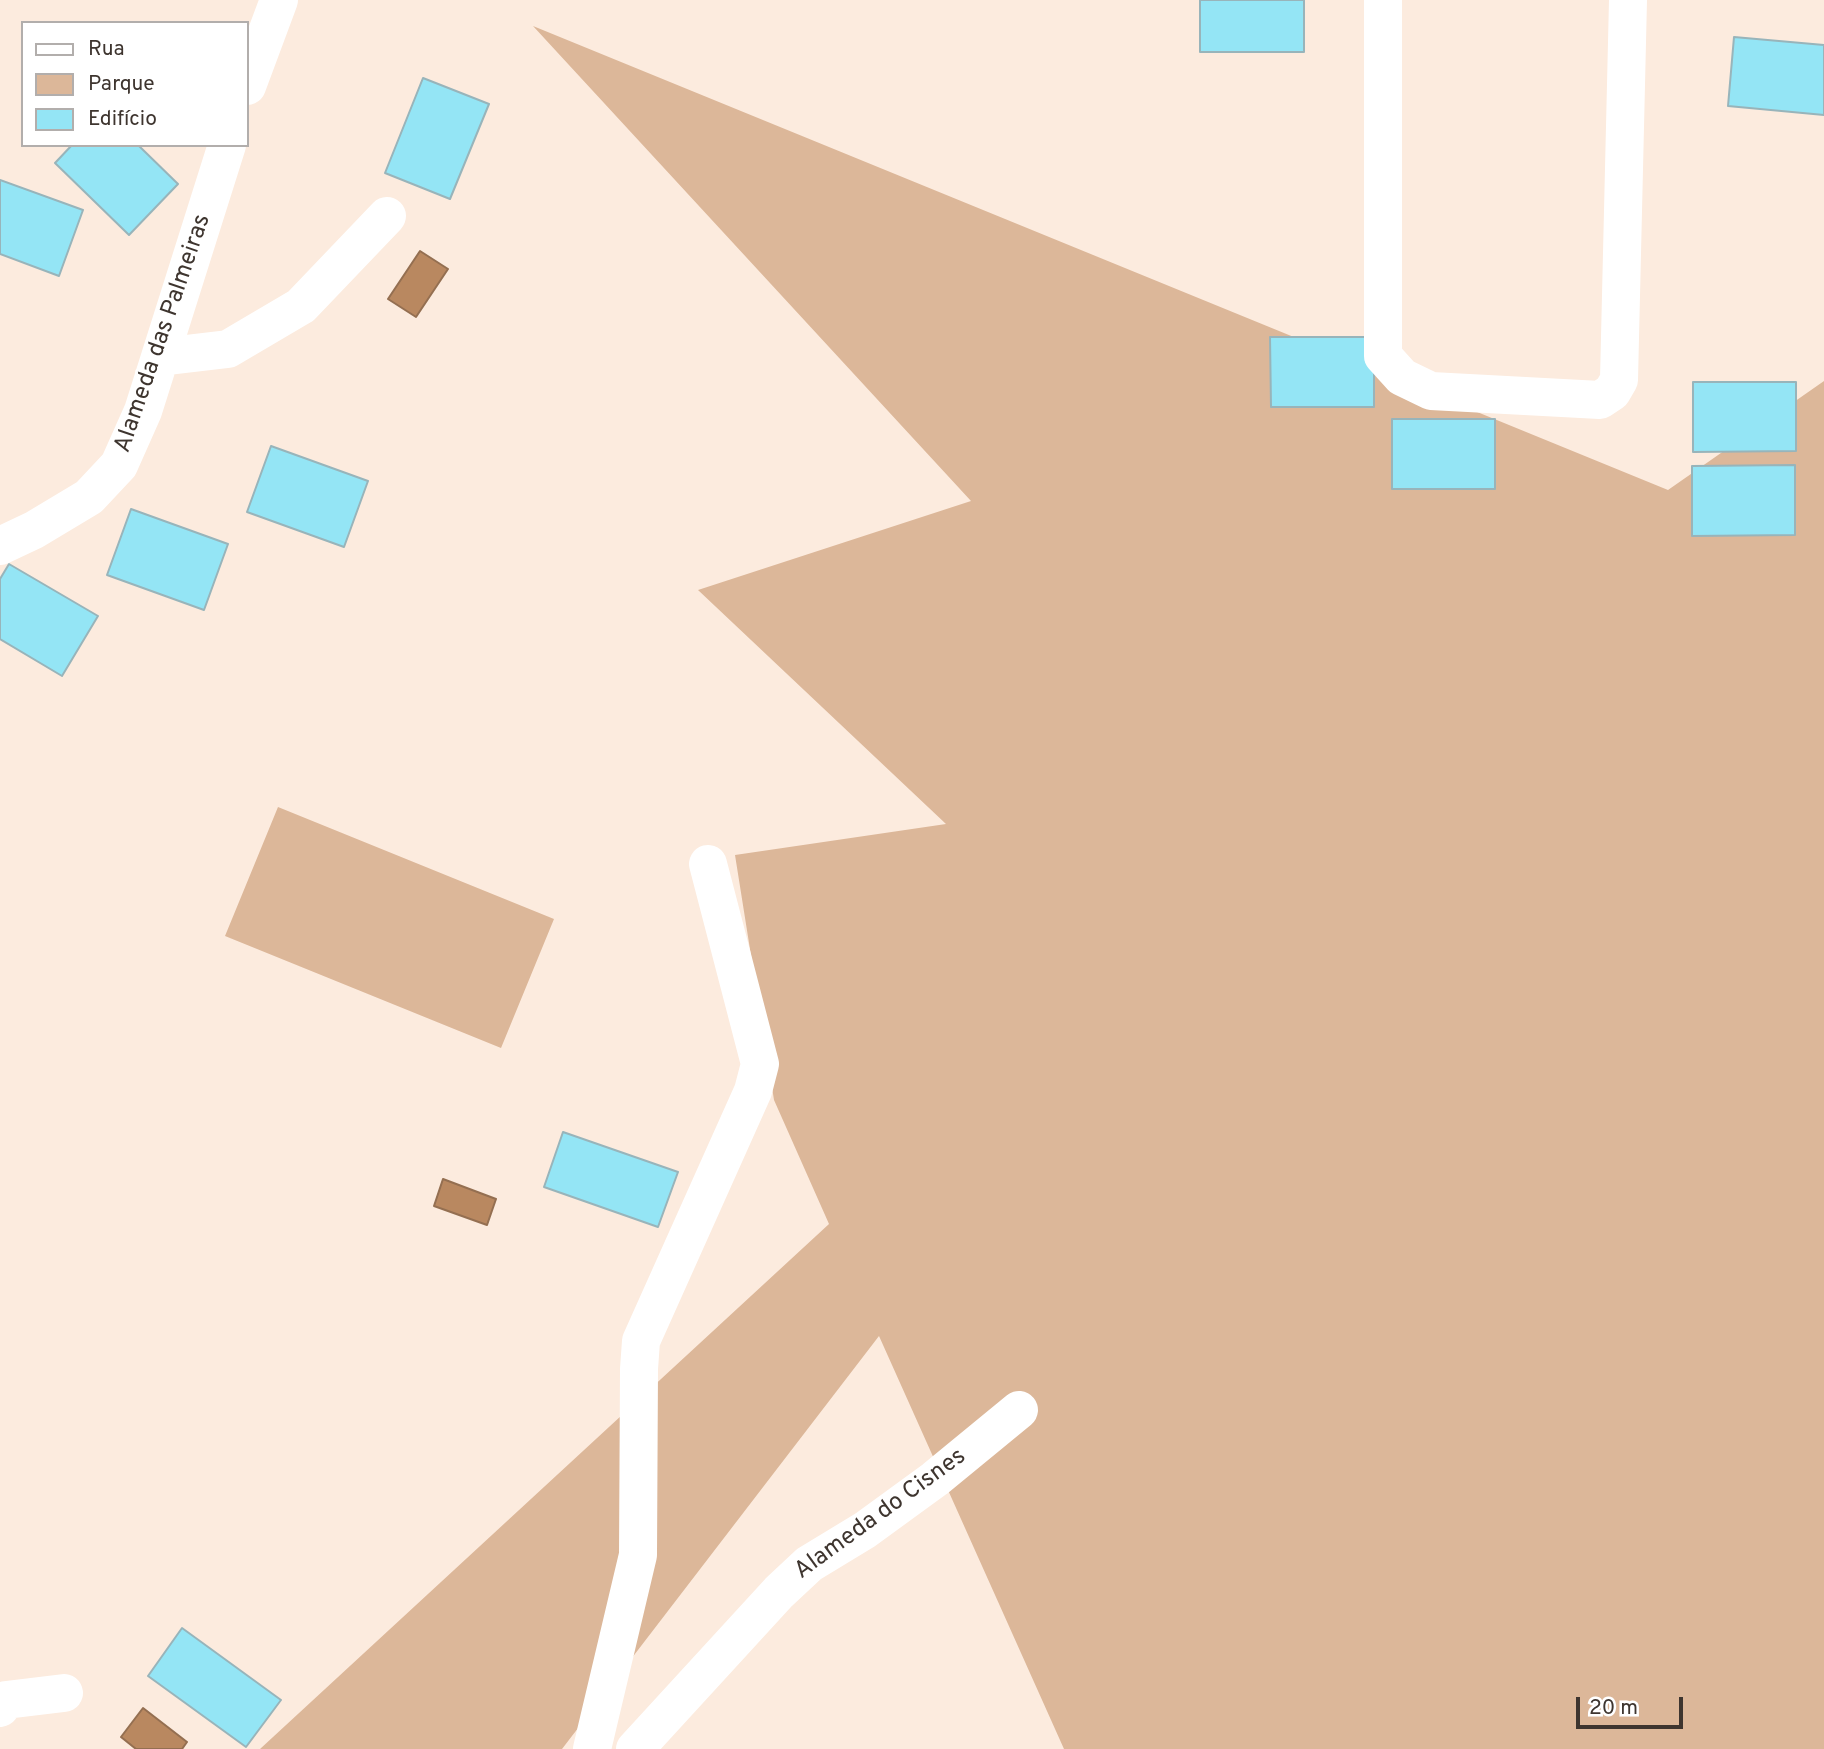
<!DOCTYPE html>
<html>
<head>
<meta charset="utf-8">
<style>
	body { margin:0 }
	#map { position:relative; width:1824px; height:1749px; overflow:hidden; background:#fcebde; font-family:Overpass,sans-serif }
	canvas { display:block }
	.legend { position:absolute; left:21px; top:21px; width:228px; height:126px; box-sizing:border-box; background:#fff; border:2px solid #b2aeac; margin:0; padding:9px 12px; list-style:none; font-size:21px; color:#3e352f }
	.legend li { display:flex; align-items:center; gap:14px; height:35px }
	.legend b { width:35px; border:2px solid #b2aeac }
	.scale { position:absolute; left:1576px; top:1697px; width:107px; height:32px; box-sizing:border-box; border:4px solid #3e352f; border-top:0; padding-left:9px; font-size:21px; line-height:24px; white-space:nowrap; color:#3e352f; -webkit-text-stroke:5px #fff; paint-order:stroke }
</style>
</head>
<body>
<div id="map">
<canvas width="1824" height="1749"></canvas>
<ul class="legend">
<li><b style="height:9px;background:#fff"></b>Rua</li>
<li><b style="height:19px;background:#dcb799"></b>Parque</li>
<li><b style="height:19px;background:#94e5f5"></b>Edifício</li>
</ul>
<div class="scale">20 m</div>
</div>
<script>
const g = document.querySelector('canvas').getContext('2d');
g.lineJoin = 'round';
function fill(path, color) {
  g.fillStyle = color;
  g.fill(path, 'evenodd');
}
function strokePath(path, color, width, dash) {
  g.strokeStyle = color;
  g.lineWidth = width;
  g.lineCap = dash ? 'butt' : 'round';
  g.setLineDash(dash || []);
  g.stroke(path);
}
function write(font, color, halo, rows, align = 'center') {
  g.font = font + ' Overpass,sans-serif';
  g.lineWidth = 5;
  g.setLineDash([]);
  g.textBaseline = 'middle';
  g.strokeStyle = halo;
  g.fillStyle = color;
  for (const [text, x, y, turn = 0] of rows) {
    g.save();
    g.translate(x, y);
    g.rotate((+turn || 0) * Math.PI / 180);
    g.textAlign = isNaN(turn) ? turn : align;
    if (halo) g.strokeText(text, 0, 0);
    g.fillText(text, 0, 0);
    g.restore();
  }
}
fill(new Path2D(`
	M 533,26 L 1668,490 L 1824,381 L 1824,1749 L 1064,1749 L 879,1336 L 562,1749 L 260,1749 L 829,1224 L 774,1100 L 735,855 L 946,824 L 698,590 L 971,501 Z
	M 278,807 L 554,919 L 501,1048 L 225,936 Z`), '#dcb799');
const water = new Path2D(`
	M 420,251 L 448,269 L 416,317 L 388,299 Z
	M 443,1179 L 496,1199 L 487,1225 L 434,1206 Z
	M 143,1708 L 187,1742 L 182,1749 L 136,1749 L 121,1737 Z`);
fill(water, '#b98860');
strokePath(water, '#946f51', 2);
const building = new Path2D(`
	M 1200,0 L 1304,0 L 1304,52 L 1200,52 Z
	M 1734,37 L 1824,45 L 1824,115 L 1728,106 Z
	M 423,78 L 489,104 L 450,199 L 385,173 Z
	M 72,145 L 138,145 L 178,184 L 129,235 L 55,163 Z
	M 0,180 L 83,210 L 59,276 L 0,254 Z
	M 1270,337 L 1374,337 L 1374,407 L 1271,407 Z
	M 1693,382 L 1796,382 L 1796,451 L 1693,452 Z
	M 1392,419 L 1495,419 L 1495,489 L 1392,489 Z
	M 271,446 L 368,481 L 344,547 L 247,512 Z
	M 1795,465 L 1795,535 L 1692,536 L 1692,466 Z
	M 131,509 L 228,544 L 204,610 L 107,575 Z
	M 9,564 L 98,616 L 62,676 L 0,639 L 0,579 Z
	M 563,1132 L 678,1172 L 658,1227 L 544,1187 Z
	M 182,1628 L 281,1700 L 246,1747 L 148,1676 Z`);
fill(building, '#94e5f5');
strokePath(building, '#98b4ba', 2);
strokePath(new Path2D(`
	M 1383,0 L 1383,356 L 1402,377 L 1431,391 L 1600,400 L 1612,392 L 1619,380 L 1628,0
	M 247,86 L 279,0
	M 160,357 L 228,349 L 301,306 L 387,216
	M 0,546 L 34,530 L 89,497 L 119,465 L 143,411 L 227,145
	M 0,1708 L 6,1700 L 64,1693
	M 592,1749 L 638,1555 L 639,1369 L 641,1341 L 753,1091 L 760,1064 L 708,864
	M 635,1749 L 779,1592 L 809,1564 L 865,1530 L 935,1479 L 1019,1410`), '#fff', 38);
write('24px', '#3e352f', '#fff', [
	["Alameda das Palmeiras",164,334,-71],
	["Alameda do Cisnes",881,1515,-36]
]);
</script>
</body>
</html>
